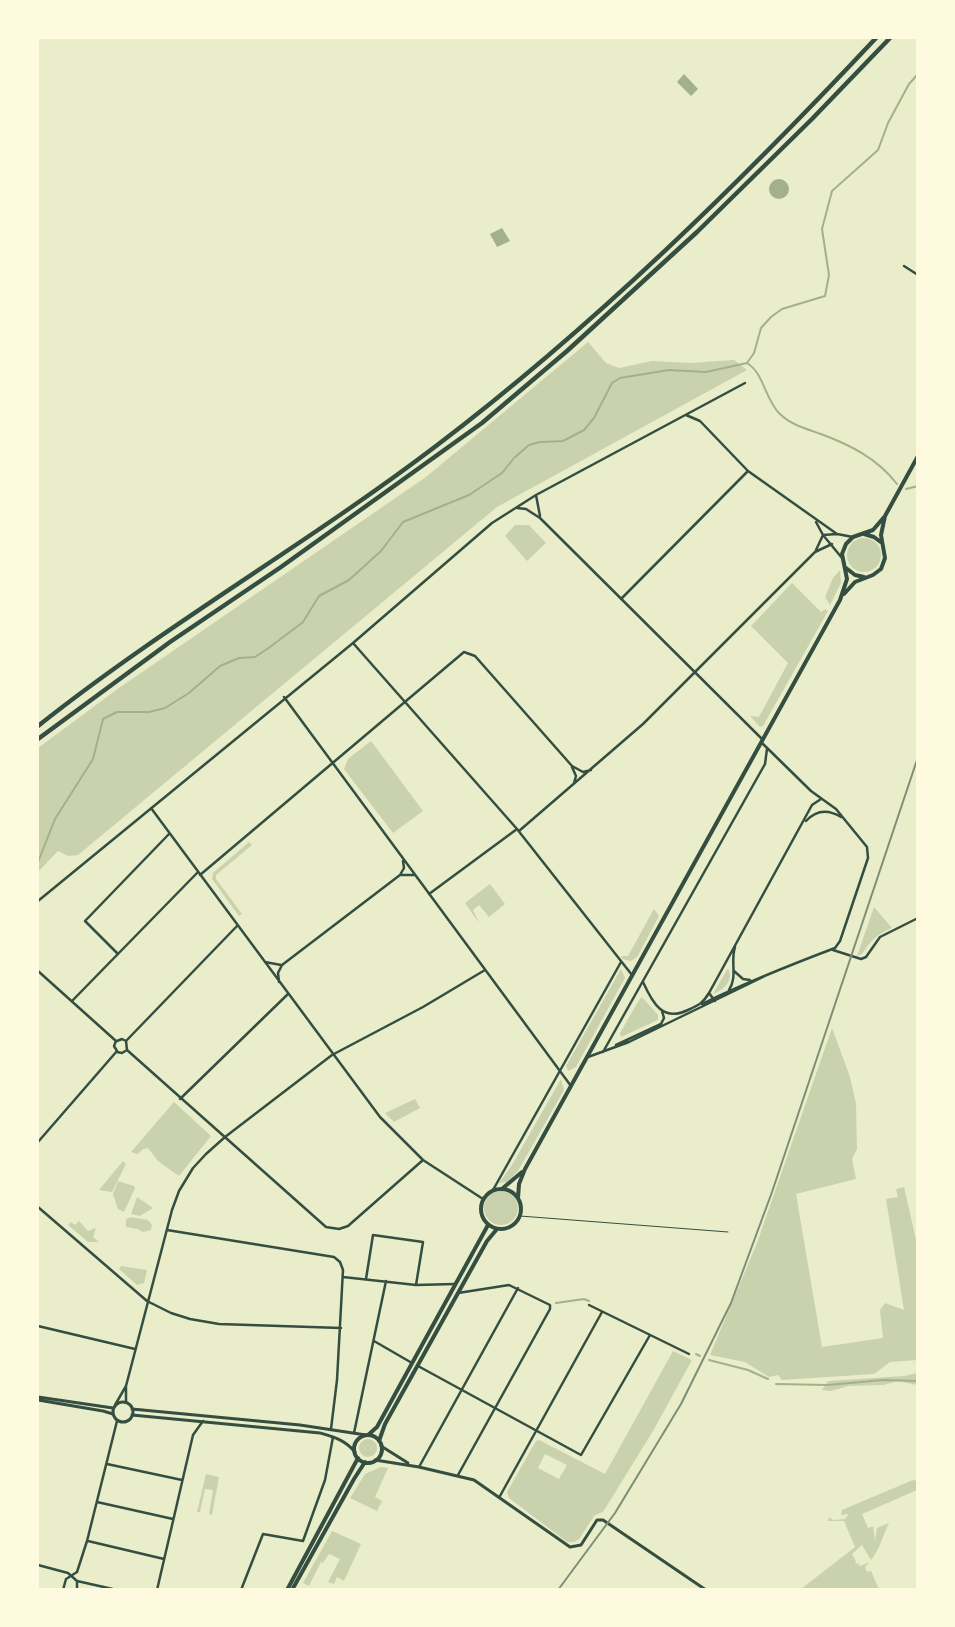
<!DOCTYPE html>
<html>
<head>
<meta charset="utf-8">
<style>
	body { margin:0 }
	#map { position:relative; width:955px; height:1627px; overflow:hidden; background:#e9edc9; font-family:"DejaVu Sans",sans-serif }
	canvas { display:block }
	.frame { position:absolute; inset:0; border:39px solid #fefae0; pointer-events:none }
</style>
</head>
<body>
<div id="map">
<canvas width="955" height="1627"></canvas>
<div class="frame"></div>
</div>
<script>
const g = document.querySelector('canvas').getContext('2d');
g.lineJoin = 'round';
function fill(path, color) {
  g.fillStyle = color;
  g.fill(path, 'evenodd');
}
function strokePath(path, color, width, dash) {
  g.strokeStyle = color;
  g.lineWidth = width;
  g.lineCap = dash ? 'butt' : 'round';
  g.setLineDash(dash || []);
  g.stroke(path);
}
fill(new Path2D(`
	M 588,342 L 606,363 L 619,368 L 652,361 L 690,363 L 734,360 L 747,370 L 497,507 L 78,855 L 68,856 L 58,851 L 38,872 L 38,748 L 119,688 L 426,477 Z
	M 515,525 L 529,525 L 546,543 L 527,561 L 505,536 Z
	M847 555a17 17 0 1 1 34 0a17 17 0 1 1-34 0Z
	M 840,570 L 841,583 L 830,605 L 825,597 L 833,578 Z
	M 792,583 L 821,612 L 825,609 L 828,611 L 763,726 L 760,727 L 750,716 L 759,717 L 788,663 L 751,626 Z
	M 371,741 L 423,811 L 393,833 L 344,769 L 348,759 Z
	M 249,842 L 252,845 L 216,875 L 216,879 L 242,914 L 239,916 L 212,879 L 213,873 Z
	M 490,884 L 505,904 L 489,917 L 479,905 L 473,910 L 479,923 L 465,903 Z
	M 874,907 L 892,928 C 877,934 870,941 862,954 L 857,956 Z
	M 654,909 L 659,916 L 637,957 L 631,961 L 622,959 L 621,956 L 628,956 Z
	M 728,968 C 734,981 725,989 713,994 Z
	M 621,969 L 625,978 L 576,1067 L 568,1071 L 566,1066 Z
	M 642,997 L 658,1015 L 658,1020 L 621,1037 L 620,1033 L 639,1000 Z
	M 832,1028 L 850,1077 L 856,1103 L 857,1149 L 852,1159 L 856,1179 L 796,1194 L 822,1347 L 883,1338 L 880,1310 L 885,1303 L 904,1310 L 886,1199 L 898,1197 L 896,1189 L 904,1187 L 917,1244 L 917,1360 L 890,1362 L 874,1374 L 782,1380 L 778,1375 L 769,1377 L 745,1362 L 710,1355 L 757,1243 Z
	M 561,1079 L 564,1090 L 518,1171 L 507,1182 L 499,1183 L 512,1165 Z
	M 415,1099 L 420,1108 L 394,1122 L 385,1113 Z
	M 174,1102 L 211,1136 L 179,1176 L 158,1161 L 148,1148 L 143,1149 L 138,1154 L 131,1152 Z
	M 123,1161 L 126,1164 L 112,1192 L 99,1190 Z
	M 118,1181 L 134,1186 L 135,1188 L 124,1212 L 118,1209 L 113,1194 Z
	M484 1208a17 17 0 1 1 34 0a17 17 0 1 1-34 0Z
	M 137,1197 L 153,1208 L 140,1216 L 131,1214 Z
	M 130,1217 L 148,1220 L 152,1225 L 151,1230 L 143,1232 L 137,1229 L 126,1227 L 126,1220 Z
	M 79,1221 L 88,1231 L 96,1228 L 93,1237 L 99,1242 L 88,1242 L 68,1225 L 71,1222 L 75,1225 Z
	M 121,1266 L 147,1270 L 144,1283 L 137,1285 L 119,1269 Z
	M 673,1351 L 692,1360 L 653,1431 L 603,1512 L 595,1515 L 579,1539 L 574,1542 L 567,1542 L 509,1498 L 507,1492 L 536,1441 L 539,1440 L 605,1474 ZM 545,1454 L 567,1465 L 559,1479 L 538,1468 Z
	M 917,1373 L 917,1385 L 897,1381 L 884,1385 L 848,1386 L 831,1391 L 822,1390 L 828,1381 L 904,1376 Z
	M359 1448a9 9 0 1 1 18 0a9 9 0 1 1-18 0Z
	M 381,1467 L 388,1468 L 375,1497 L 382,1501 L 377,1511 L 350,1498 L 365,1474 Z
	M 206,1474 L 219,1477 L 212,1515 L 209,1514 L 213,1490 L 205,1489 L 200,1512 L 197,1512 Z
	M 913,1480 L 917,1481 L 917,1490 L 862,1514 L 868,1528 L 873,1526 L 875,1541 L 877,1528 L 889,1523 C 883,1535 879,1551 871,1560 L 862,1545 L 852,1554 L 856,1561 L 855,1564 L 858,1563 L 860,1566 L 870,1562 L 865,1567 L 867,1572 L 871,1571 L 879,1589 L 801,1589 L 855,1547 L 844,1521 L 828,1521 L 829,1517 L 833,1520 L 845,1519 L 849,1514 L 841,1515 L 842,1510 Z
	M 332,1531 L 361,1544 L 344,1581 L 337,1577 L 334,1584 L 328,1582 L 340,1559 L 329,1554 L 323,1563 L 321,1562 L 309,1586 L 303,1583 Z`), '#cad2ad');
fill(new Path2D(`
	M 684,74 L 698,89 L 691,96 L 677,82 Z
	M769 189a10 10 0 1 1 20 0a10 10 0 1 1-20 0Z
	M 502,228 L 510,241 L 497,247 L 490,234 Z`), '#a3b18a');
strokePath(new Path2D(`
	M 747,363 L 754,353 L 761,328 L 771,317 L 782,309 L 825,296 L 829,275 L 822,229 L 832,191 L 878,150 L 888,123 L 909,84 L 918,74
	M 747,363 C 764,373 765,400 780,414 C 791,425 807,429 821,434 C 850,445 877,458 897,484
	M 906,489 L 918,486
	M 38,862 L 55,819 L 93,759 L 103,719 L 117,712 L 149,712 L 165,708 L 189,693 L 220,666 L 239,658 L 255,657 L 270,647 L 303,622 L 319,596 L 349,580 L 381,551 L 403,522 L 469,495 L 502,473 L 514,458 L 529,445 L 540,442 L 563,441 L 584,430 L 594,418 L 612,383 L 620,378 L 669,370 L 706,372 L 747,363
	M 556,1303 L 584,1299 L 589,1301
	M 696,1354 L 700,1356
	M 709,1360 L 748,1370 L 768,1379
	M 776,1384 L 828,1385 L 883,1380 L 918,1381`), '#a3b18a', 2);
strokePath(new Path2D(`
	M 520,1216 L 728,1232`), '#344e41', 1);
strokePath(new Path2D(`
	M 904,266 L 918,275
	M 686,415 L 700,421 L 748,471 L 837,534
	M 536,495 L 540,516
	M 517,508 L 526,509 L 540,518 L 762,739
	M 816,522 L 823,535 L 842,558
	M 823,535 L 837,534 L 853,537
	M 816,550 L 823,535
	M 621,599 L 748,471
	M 353,643 L 517,829 L 632,975
	M 284,697 L 571,1086
	M 572,767 L 576,776 L 574,783
	M 151,808 L 380,1117 L 423,1160 L 483,1199
	M 806,821 C 816,810 828,809 841,817
	M 519,831 L 643,724 L 815,552 L 832,544
	M 200,875 L 464,652 L 475,656 L 572,766 L 583,772 L 591,770
	M 401,875 L 415,875
	M 429,894 L 517,829
	M 38,901 L 353,643 L 492,523 L 536,495 L 745,383
	M 833,950 L 861,959 L 866,957 L 880,937 L 918,918
	M 118,954 L 85,921 L 169,834
	M 265,962 L 281,965
	M 38,971 L 116,1041
	M 734,971 L 743,979 L 750,980
	M 279,982 L 278,973 L 282,965 L 400,875 L 404,868 L 403,861
	M 643,982 C 653,1004 663,1022 688,1010 C 699,1005 703,1003 709,993
	M 729,990 C 738,976 730,962 735,947
	M 72,1001 L 198,872
	M 715,1001 L 709,993 L 812,805 L 821,799
	M 702,1004 C 745,983 790,965 835,948 L 840,941 L 868,858 L 867,847 L 836,809 L 811,791 L 762,743
	M 116,1041 L 114,1046 L 117,1051
	M 117,1041 L 122,1039 L 126,1041
	M 126,1041 L 237,926
	M 126,1041 L 127,1050
	M 616,1045 L 661,1024 L 664,1018 L 662,1011
	M 127,1050 L 326,1227 L 339,1229 L 348,1226 L 423,1160
	M 117,1052 L 122,1053 L 127,1050
	M 603,1052 L 765,764 L 767,749
	M 588,1057 L 629,1042 L 763,977
	M 180,1099 L 288,994
	M 38,1142 L 117,1051
	M 493,1190 L 621,962
	M 38,1207 L 147,1301 L 171,1313 L 190,1319 L 219,1324 L 341,1328
	M 167,1230 L 334,1257 L 340,1262 L 343,1270 L 337,1380 L 331,1429
	M 343,1277 L 416,1285 L 455,1284
	M 366,1279 L 373,1235 L 423,1242 L 416,1285
	M 589,1305 L 689,1354
	M 38,1326 L 135,1349
	M 374,1341 L 412,1363
	M 418,1366 L 581,1455 L 650,1335
	M 126,1387 L 126,1403
	M 115,1405 L 126,1386 L 172,1210 L 179,1191 L 193,1168 L 206,1154 L 225,1137 L 332,1055 L 423,1007 L 485,970
	M 354,1433 L 386,1281
	M 107,1464 L 182,1480
	M 419,1467 L 518,1288
	M 458,1475 L 550,1309 L 550,1305 L 509,1285 L 458,1293
	M 500,1496 L 602,1312
	M 97,1502 L 173,1519
	M 88,1541 L 164,1559
	M 38,1565 L 68,1573 L 77,1581 L 117,1590
	M 63,1590 L 66,1579 L 77,1572 L 87,1541 L 117,1421
	M 77,1590 L 77,1581
	M 157,1590 L 193,1435 L 203,1421
	M 241,1590 L 263,1534 L 303,1541 L 325,1480 L 333,1437`), '#344e41', 2.5);
strokePath(new Path2D(`
	M 38,1397 L 113,1408
	M 38,1400 L 103,1411 L 113,1414
	M113 1412a10 10 0 1 1 20 0a10 10 0 1 1-20 0Z
	M 132,1409 L 300,1425 L 366,1435
	M 132,1415 L 320,1433 C 334,1437 345,1440 355,1452
	M 381,1446 L 408,1463
	M 375,1460 L 419,1467 L 474,1480 L 570,1547 L 581,1545 L 597,1520 L 603,1520 L 706,1590`), '#344e41', 3);
strokePath(new Path2D(`
	M 864,534 L 874,537 L 882,543
	M 846,568 L 855,575 L 864,577
	M 844,594 L 855,582 L 873,575 L 881,569 L 885,558 L 881,535 L 885,516 L 918,456
	M 503,1188 L 522,1172
	M481 1209a20 20 0 1 1 40 0a20 20 0 1 1-40 0Z
	M 518,1198 L 519,1184 L 525,1169 L 840,600 L 847,579 L 842,554 L 846,544 L 853,537 L 873,530 L 885,516
	M 368,1435 L 377,1427 L 488,1225
	M354 1449a14 14 0 1 1 28 0a14 14 0 1 1-28 0Z
	M 379,1441 L 385,1424 L 487,1241 L 497,1229
	M 287,1590 L 358,1458
	M 292,1590 L 354,1479 L 365,1462`), '#344e41', 4);
strokePath(new Path2D(`
	M 38,726 C 165,625 307,544 436,446 C 593,327 741,182 876,38
	M 38,739 L 170,642 L 281,567 L 482,423 L 567,351 L 697,232 L 812,119 L 890,38`), '#344e41', 4.5);
strokePath(new Path2D(`
	M 558,1590 L 615,1513 L 681,1404 L 731,1303 L 772,1192 L 918,757`), '#7c8e77', 2);
</script>
</body>
</html>
